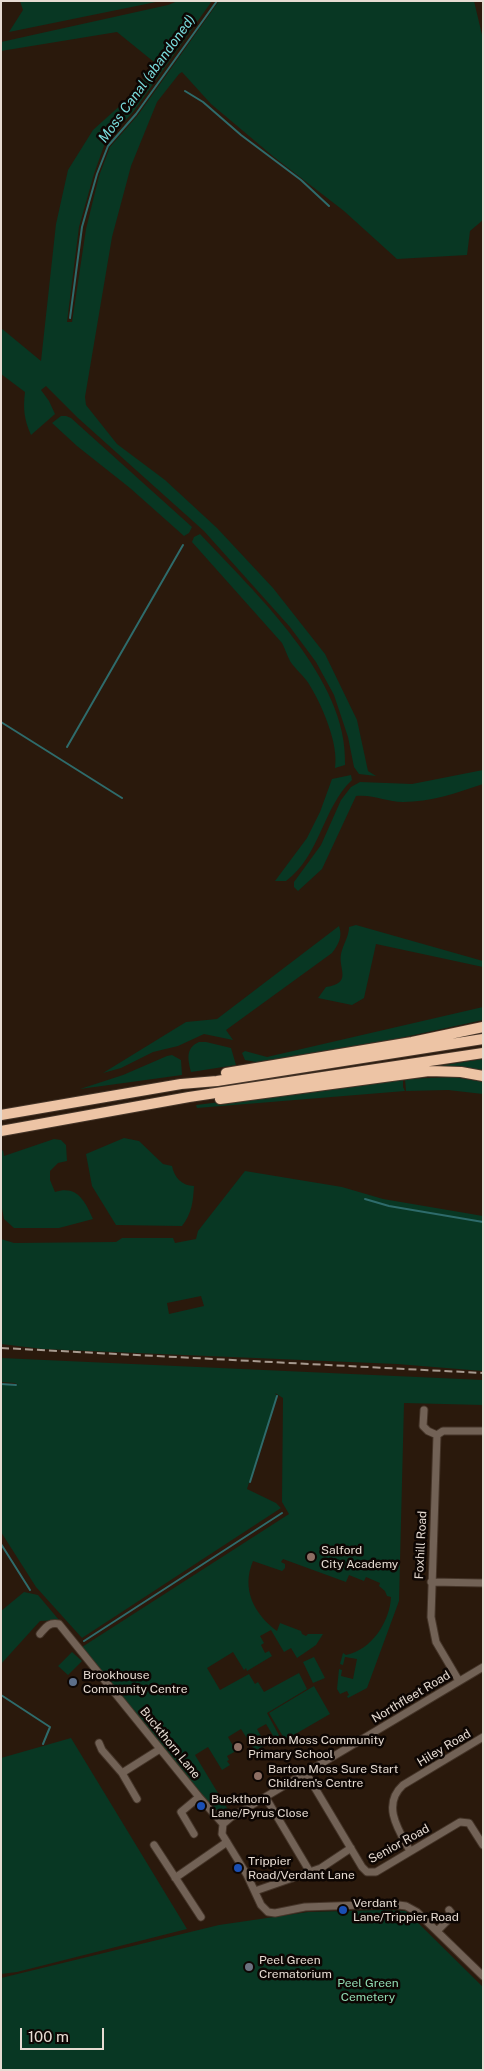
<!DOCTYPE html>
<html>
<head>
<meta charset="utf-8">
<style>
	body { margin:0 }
	#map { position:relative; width:484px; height:2071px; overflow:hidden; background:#2a190c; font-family:"Public Sans",sans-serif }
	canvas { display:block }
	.frame { position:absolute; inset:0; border:2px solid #e6dbd2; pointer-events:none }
	.scale { position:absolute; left:20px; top:2028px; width:84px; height:22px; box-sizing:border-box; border:2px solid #e6dbd2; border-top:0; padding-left:6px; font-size:15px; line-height:18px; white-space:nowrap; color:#e6dbd2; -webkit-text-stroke:4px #0d0603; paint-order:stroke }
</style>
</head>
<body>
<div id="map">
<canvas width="484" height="2071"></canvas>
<div class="frame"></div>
<div class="scale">100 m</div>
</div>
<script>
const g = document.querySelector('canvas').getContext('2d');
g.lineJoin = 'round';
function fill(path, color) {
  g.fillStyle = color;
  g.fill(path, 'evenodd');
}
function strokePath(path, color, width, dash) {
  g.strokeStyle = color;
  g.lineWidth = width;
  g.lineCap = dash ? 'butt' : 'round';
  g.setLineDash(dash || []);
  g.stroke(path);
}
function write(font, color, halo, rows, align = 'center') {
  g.font = font + ' "Public Sans",sans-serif';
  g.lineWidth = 5;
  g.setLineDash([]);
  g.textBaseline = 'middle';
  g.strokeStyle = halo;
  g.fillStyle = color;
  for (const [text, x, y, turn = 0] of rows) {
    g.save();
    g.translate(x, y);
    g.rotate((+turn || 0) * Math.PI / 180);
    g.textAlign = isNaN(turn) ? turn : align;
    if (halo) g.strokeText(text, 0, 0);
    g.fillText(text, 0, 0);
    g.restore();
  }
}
fill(new Path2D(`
	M 20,1 L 161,1 L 9,32 L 23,10 Z
	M 178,1 L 212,1 L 134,111 L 105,143 L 94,174 L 79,227 L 67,322 L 72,322 L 86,229 L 99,176 L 110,147 L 138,115 L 219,1 L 474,1 L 483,39 L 483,220 L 470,231 L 467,255 L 397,259 L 344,211 L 274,157 L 211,104 L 182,72 L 179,74 L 157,102 L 131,166 L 112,237 L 85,397 L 86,405 L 117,444 L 165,480 L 217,528 L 273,588 L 325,654 L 357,720 L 368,771 L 376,776 L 359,774 L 354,767 L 348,737 L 334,695 L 316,662 L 290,627 L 204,531 L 78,418 L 46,386 L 41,390 L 49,401 L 55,414 L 31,435 C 24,419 23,409 25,392 L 1,374 L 1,328 L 41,361 L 56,224 L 68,170 L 93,130 L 134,93 L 154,62 L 117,32 L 1,51 L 1,42 L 168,5 Z
	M 61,416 L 66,416 L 71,418 L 192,527 L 189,533 L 184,536 L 130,488 L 77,446 L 52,423 Z
	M 200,534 C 255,593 349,679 345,765 L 335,768 C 339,744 322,705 309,684 C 304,676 295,669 290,661 C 287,655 285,649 282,643 L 192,542 L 194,537 Z
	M 483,770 L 483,784 C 457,793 430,802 403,802 C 387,802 373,794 356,796 L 322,869 L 298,891 L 294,887 L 294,882 L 321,845 L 341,800 L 351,787 L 360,782 L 412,784 Z
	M 351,775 L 352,780 C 323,807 320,856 286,881 L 275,881 L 307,838 L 320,812 L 332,779 Z
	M 356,925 L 483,961 L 483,967 L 376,944 L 364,998 L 352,1005 L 318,998 L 326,987 C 353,983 338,969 341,954 C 343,944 349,937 349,927 Z
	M 339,926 C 343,937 338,945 332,953 L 226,1030 L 233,1040 L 204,1034 L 178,1046 L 153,1052 L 121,1068 L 103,1073 L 186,1022 L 217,1019 Z
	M 483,1007 L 483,1020 L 400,1038 L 256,1062 L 245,1060 L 242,1053 L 245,1051 L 267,1057 Z
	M 199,1042 L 206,1042 L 231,1048 L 236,1065 L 191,1072 C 188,1060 185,1048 199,1042 Z
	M 172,1055 L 181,1060 L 182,1075 L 80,1089 L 123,1075 L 167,1056 Z
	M 483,1059 L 483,1070 L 455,1067 L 432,1067 Z
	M 454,1077 L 483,1082 L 483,1094 L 448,1090 L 406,1091 L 405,1079 Z
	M 400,1080 L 403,1080 L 403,1087 L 405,1091 L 197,1108 L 196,1105 Z
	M 124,1138 L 139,1141 L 163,1164 L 172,1166 C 174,1177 182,1186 194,1186 C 193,1202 192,1213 182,1226 L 116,1225 L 92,1186 L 86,1154 Z
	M 54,1139 L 61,1140 L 66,1145 L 67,1161 L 58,1163 L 50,1171 L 50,1180 L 55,1192 C 77,1185 85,1201 93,1219 L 59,1228 L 14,1228 L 4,1219 L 1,1203 L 1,1152 L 3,1150 L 4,1156 Z
	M 245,1171 L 342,1187 L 383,1199 L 483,1216 L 483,1371 L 397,1364 L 43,1349 L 1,1344 L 1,1239 L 14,1243 L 116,1242 L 122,1238 L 173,1238 L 175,1243 L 196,1239 L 198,1231 ZM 201,1296 L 204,1306 L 169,1314 L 167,1303 Z
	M 1,1358 L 483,1380 L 483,1405 L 404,1403 L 399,1601 L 367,1688 L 348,1698 L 347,1696 L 349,1695 L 347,1691 L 340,1694 L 337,1689 L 339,1669 L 342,1670 L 341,1676 L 353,1679 L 357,1659 L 345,1657 L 343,1665 L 340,1664 L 343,1653 L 346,1655 C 372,1650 390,1621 391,1597 L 387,1596 L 385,1591 L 379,1586 L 380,1583 L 366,1577 L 364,1581 L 349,1575 L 346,1582 L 283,1559 L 281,1562 L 285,1564 L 285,1568 L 282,1571 L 253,1561 C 241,1589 254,1614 277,1631 L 280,1623 L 301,1631 L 302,1634 L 306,1636 L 308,1634 L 323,1634 L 316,1645 L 297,1658 L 291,1648 L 284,1652 L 271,1630 L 260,1636 L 264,1643 L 261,1645 L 265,1653 L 269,1651 L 272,1656 L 247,1671 L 246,1668 L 244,1670 L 233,1652 L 207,1668 L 220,1690 L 249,1674 L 255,1684 L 258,1682 L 264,1692 L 299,1673 L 307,1689 L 267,1713 L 281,1739 L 277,1742 L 266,1724 L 257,1729 L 266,1745 L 255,1751 L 241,1729 L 228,1737 L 236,1751 L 227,1756 L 229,1760 L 227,1761 L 230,1765 L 222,1770 L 208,1747 L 195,1755 L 230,1813 L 223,1818 L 219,1817 L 82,1647 L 289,1514 L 282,1502 L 283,1398 L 275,1393 L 277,1396 L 247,1489 L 276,1503 L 281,1508 L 82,1638 L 36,1587 L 1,1532 L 1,1385 L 18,1385 L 15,1383 L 1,1382 Z
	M 24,1592 L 38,1595 L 59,1620 L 40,1621 L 1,1664 L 1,1611 Z
	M 72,1652 L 82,1661 L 68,1675 L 58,1666 Z
	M 314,1657 L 325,1678 L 313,1683 L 303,1662 Z
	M 314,1686 L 330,1714 L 285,1740 L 269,1713 Z
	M 71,1738 L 187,1929 L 17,1972 L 1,1974 L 1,1758 Z
	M 382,1910 L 406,1911 L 483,1987 L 483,2070 L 1,2070 L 1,1978 L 219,1925 L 308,1912 Z`), '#083723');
strokePath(new Path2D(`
	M 185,91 L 203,102 L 241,135 L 301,180 L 329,206
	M 70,318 L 82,227 L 97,174 L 108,146 L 136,114 L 217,1
	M 1,722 L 122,798
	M 67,747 L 183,545
	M 365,1199 L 389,1206 L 483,1222
	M 1,1384 L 16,1385
	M 250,1482 L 277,1396
	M 1,1544 L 30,1590
	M 84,1641 L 282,1513
	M 1,1695 L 50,1727 L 43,1744`), '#2e6b6b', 2);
const minor = new Path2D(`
	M 424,1410 L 423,1426 L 428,1431 L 437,1435 L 431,1617 L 436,1642 L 459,1681
	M 437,1435 L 443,1431 L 483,1431
	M 431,1582 L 483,1583
	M 40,1634 C 46,1627 49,1622 59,1624 L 199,1797 L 223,1824
	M 99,1743 L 102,1750 L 122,1773 L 137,1799
	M 122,1773 L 160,1749
	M 306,1773 L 362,1867 L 367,1872 L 376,1872 L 460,1822 L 469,1823 L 483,1845
	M 266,1798 L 310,1872
	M 223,1824 L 222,1834 L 247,1875 L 261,1905 L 268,1912 L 275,1913 L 305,1907 L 391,1904 L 406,1906 L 417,1912 L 483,1976
	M 223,1824 L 230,1818 L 483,1667
	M 194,1834 L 181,1812 L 199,1797
	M 154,1845 L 201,1917
	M 410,1851 C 399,1831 381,1805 403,1785 L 483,1737
	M 175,1878 L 227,1842
	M 255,1891 L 321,1868 L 351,1848
	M 437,1931 L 453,1915 L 449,1910`);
const highway = new Path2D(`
	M 226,1073 L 412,1042 L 483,1027
	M 220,1099 L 429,1071 L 461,1072 L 483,1076
	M 1,1115 L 181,1084 L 217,1081 L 483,1039
	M 1,1131 L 189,1097 L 483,1053`);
strokePath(minor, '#443428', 9);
strokePath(highway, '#443428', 12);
strokePath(minor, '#726256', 7);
strokePath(highway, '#edc4a5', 10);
strokePath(new Path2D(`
	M 1,1348 L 483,1373`), '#a79a8f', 2, [8, 4]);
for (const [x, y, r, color] of [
	[311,1557,5,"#8d6e63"],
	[73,1682,5,"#5c6f8a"],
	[238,1747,5,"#8d6e63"],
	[258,1776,5,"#8d6e63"],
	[201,1806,5,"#1a4fb4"],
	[238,1868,5,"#1a4fb4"],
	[343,1910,5,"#1a4fb4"],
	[249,1967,5,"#6b7280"]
]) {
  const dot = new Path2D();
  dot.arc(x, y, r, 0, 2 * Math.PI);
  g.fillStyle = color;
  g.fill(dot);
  strokePath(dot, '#0d0603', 2);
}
write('12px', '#e6dbd2', '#0d0603', [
	["Foxhill Road",421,1545,-87],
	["Northfleet Road",411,1697,-31],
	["Buckthorn Lane",170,1743,51],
	["Hiley Road",444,1748,-31],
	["Senior Road",399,1844,-29]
]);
write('12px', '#e6dbd2', '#0d0603', [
	["Salford",321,1550],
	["City Academy",321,1564],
	["Brookhouse",83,1675],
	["Community Centre",83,1689],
	["Barton Moss Community",248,1740],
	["Primary School",248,1754],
	["Barton Moss Sure Start",268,1769],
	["Children's Centre",268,1783],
	["Buckthorn",211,1799],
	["Lane/Pyrus Close",211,1813],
	["Trippier",248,1861],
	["Road/Verdant Lane",248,1875],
	["Verdant",353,1903],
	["Lane/Trippier Road",353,1917],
	["Peel Green",259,1960],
	["Crematorium",259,1974]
], 'left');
write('12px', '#91dbb3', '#0d0603', [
	["Peel Green",368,1983],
	["Cemetery",368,1997]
]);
write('italic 14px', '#78dadb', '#0d0603', [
	["Moss Canal (abandoned)",147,79,-54]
]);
</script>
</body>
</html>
